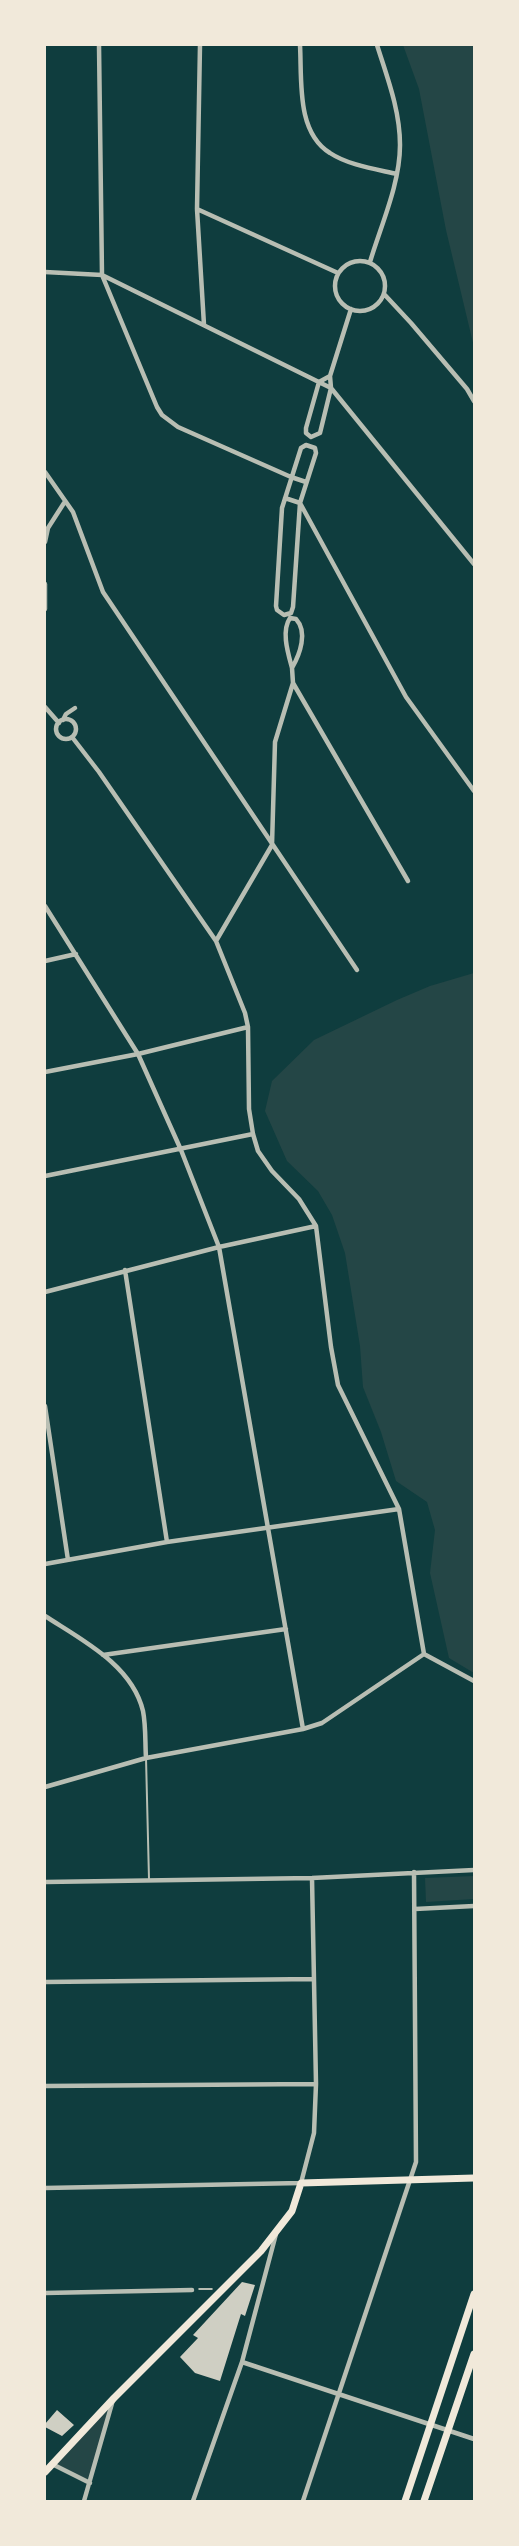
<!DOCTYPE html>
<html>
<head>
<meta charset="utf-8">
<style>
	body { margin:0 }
	#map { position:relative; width:519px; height:2546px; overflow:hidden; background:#0f3d3e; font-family:Literata,serif }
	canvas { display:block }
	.frame { position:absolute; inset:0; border:46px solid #f1e9da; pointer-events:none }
</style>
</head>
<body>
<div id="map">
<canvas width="519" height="2546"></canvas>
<div class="frame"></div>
</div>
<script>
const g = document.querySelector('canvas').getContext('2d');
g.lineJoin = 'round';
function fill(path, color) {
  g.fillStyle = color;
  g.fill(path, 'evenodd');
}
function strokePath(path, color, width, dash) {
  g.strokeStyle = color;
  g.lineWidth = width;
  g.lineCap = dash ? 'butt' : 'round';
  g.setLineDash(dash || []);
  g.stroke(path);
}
fill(new Path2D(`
	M 403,45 L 474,45 L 474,347 L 446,230 L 419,89 Z
	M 474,973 L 474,1673 L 449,1658 L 430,1573 L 435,1530 L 427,1502 L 396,1481 L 381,1432 L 363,1387 L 360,1346 L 345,1253 L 332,1215 L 318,1191 L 287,1161 L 265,1111 L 272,1081 L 314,1040 L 397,1000 L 430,986 Z
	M 474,1876 L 474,1899 L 426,1902 L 425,1878 Z
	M 114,2398 L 90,2483 L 52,2464 Z`), '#244646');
fill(new Path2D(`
	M 242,2282 L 255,2285 L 245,2316 L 241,2314 L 220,2381 L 195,2373 L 180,2357 L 198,2338 L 193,2335 Z
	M 57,2410 L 74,2425 L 62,2436 L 45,2427 L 45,2424 Z`), '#cfcfc3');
strokePath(new Path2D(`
	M 199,2289 L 212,2289`), '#f1e9da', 1.5);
strokePath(new Path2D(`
	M 146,1758 L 149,1879`), '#b8beb3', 2);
strokePath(new Path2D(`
	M 99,45 L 102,275 L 157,407 L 162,415 L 178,427 L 291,477 L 306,482
	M 200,45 L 197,209 L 204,325
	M 300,45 C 302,80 296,132 330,153 C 348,165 375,169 397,174
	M 197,209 L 338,273
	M335 286a25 25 0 1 1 50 0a25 25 0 1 1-50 0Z
	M 370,262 C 381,225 400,184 400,145 C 400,110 387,77 377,45
	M 45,272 L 102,275 L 331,388 L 474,564
	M 384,294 L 411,323 L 467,389 L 474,401
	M 330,376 L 319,382 L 306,428 L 306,433 L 311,437 L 320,433 L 331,388 L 330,376 L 351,309
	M 306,445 L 315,448 L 316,453 L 300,503 L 293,607 L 291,613 L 284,615 L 277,610 L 276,606 L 282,508 L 301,448 Z
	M 45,472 L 73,512 L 103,592 L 357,970
	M 285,498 L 300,503 L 406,697 L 474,791
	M 45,542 L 48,528 L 64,503
	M 45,584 L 45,609
	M 290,618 L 296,619 C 308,632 300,654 292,668 C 288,653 281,631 290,618 Z
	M 293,683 L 408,881
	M 45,707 L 59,723
	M56 729a10 10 0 1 1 20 0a10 10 0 1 1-20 0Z
	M 63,720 L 66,714 L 75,708
	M 72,737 L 99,772 L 216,941 L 245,1013 L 248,1027 L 249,1109 L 253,1134 L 258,1151 L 272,1171 L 299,1199 L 316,1226 L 331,1347 L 338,1385 L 399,1509 L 424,1654
	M 45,906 L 138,1054 L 181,1150 L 219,1247 L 303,1729
	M 216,941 L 272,845 L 275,742 L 293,683 L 292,668
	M 45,961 L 76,954
	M 45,1072 L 138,1054 L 248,1027
	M 45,1176 L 253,1134
	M 125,1270 L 167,1542
	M 45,1292 L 219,1247 L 316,1226
	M 45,1406 L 68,1560
	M 45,1564 L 167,1542 L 399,1509
	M 45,1616 C 82,1640 132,1665 143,1711 C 146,1726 145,1743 146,1758
	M 424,1654 L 474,1681
	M 103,1655 L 286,1629
	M 45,1787 L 146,1758 L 303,1729 L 322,1723 L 424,1654
	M 45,1882 L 312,1878 L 474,1870
	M 415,1909 L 474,1906
	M 45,1982 L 314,1979
	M 45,2086 L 316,2084
	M 45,2188 L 301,2183 L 314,2133 L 316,2084 L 312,1878
	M 45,2293 L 192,2290
	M 242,2362 L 474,2439
	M 52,2464 L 90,2483
	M 84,2501 L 113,2400
	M 193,2501 L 242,2362 L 276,2234
	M 303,2501 L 416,2162 L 414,1872`), '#b8beb3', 4.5);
strokePath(new Path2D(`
	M 45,2472 L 114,2398 L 261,2251 L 292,2211 L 301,2183 L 474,2178
	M 405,2501 L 474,2294
	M 424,2501 L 474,2354`), '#f1e9da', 7);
</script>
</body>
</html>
